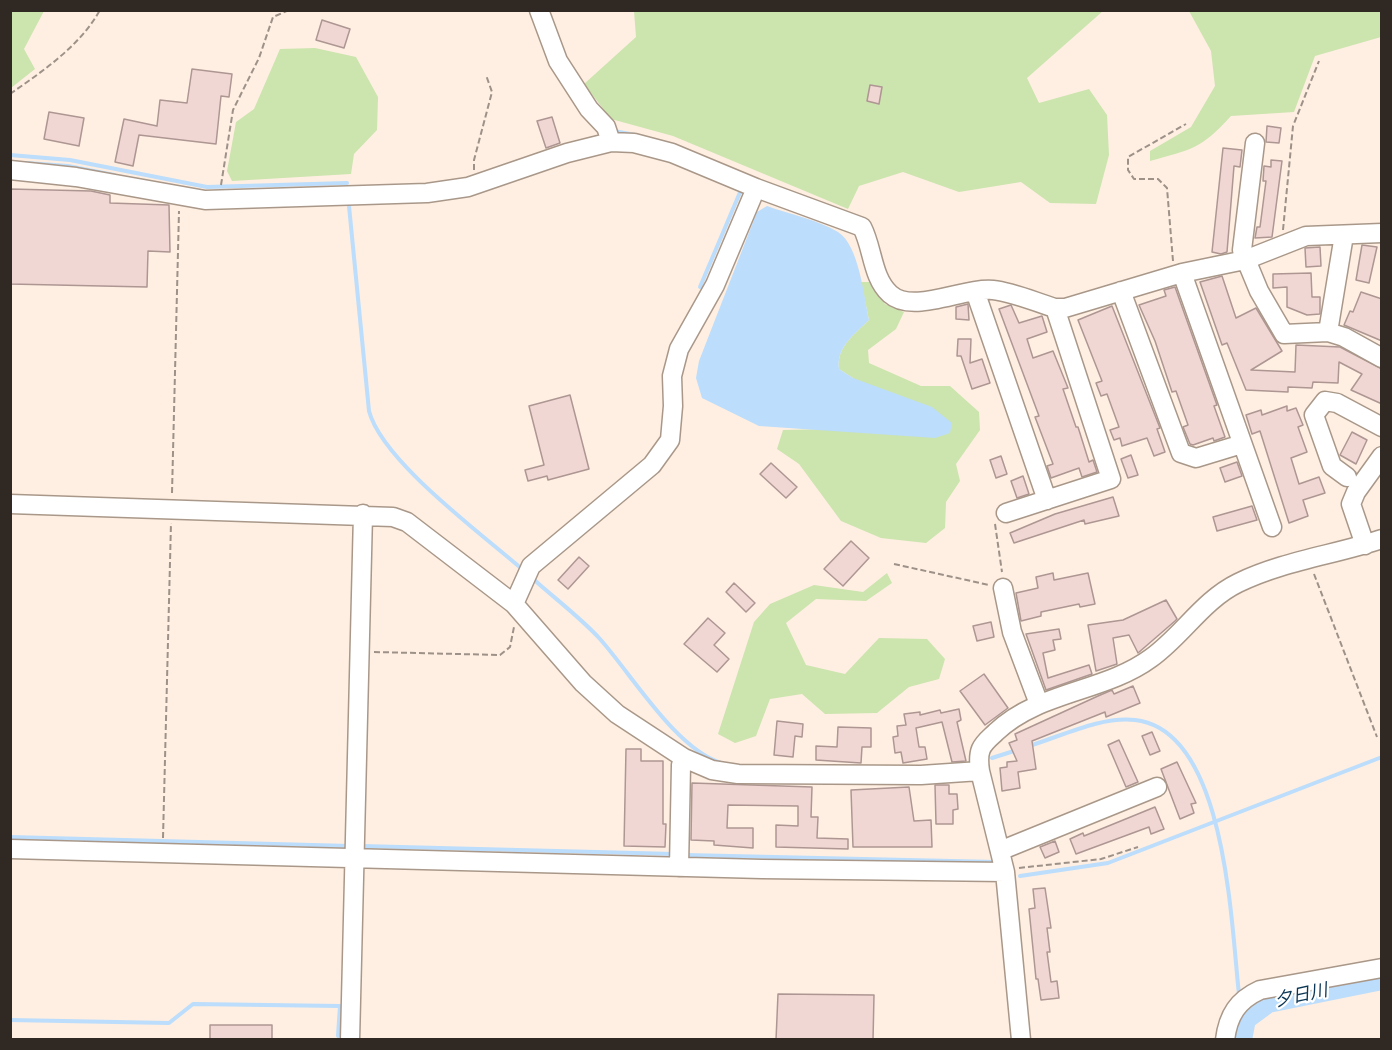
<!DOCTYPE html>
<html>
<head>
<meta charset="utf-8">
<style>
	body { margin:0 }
	#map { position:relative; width:1392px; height:1050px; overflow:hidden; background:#feefe2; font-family:Bitter,serif }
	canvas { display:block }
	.frame { position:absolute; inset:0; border:12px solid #302923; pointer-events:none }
</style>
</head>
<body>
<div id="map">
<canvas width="1392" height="1050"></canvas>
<div class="frame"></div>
</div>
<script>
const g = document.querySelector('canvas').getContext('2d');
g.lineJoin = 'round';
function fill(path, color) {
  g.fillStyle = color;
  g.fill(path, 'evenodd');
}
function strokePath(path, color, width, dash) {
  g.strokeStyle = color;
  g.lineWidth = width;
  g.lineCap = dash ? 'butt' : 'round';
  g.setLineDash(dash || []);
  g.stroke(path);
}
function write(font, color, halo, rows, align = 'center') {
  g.font = font + ' Bitter,"Noto Sans JP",serif';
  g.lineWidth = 4.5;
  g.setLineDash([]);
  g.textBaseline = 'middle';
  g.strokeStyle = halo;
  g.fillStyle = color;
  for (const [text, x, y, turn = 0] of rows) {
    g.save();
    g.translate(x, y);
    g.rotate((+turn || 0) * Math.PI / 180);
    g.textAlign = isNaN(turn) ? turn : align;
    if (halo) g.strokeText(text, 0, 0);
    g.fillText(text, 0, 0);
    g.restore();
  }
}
fill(new Path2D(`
	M 11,10 L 44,11 L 24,49 L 35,69 L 11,88 Z
	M 634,11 L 1103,11 L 1027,78 L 1039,103 L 1089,89 L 1107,115 L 1109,155 L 1096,204 L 1050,203 L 1021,182 L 959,192 L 903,172 L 859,186 L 848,209 L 673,136 L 611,119 L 584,84 L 636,37 Z
	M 1189,11 L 1381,11 L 1381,37 L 1315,56 L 1294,112 L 1231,116 C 1200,150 1192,149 1150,161 L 1150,151 L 1191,127 L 1215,86 L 1211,51 Z
	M 315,48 L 356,57 L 378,97 L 377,130 L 354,154 L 351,174 L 232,181 L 227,171 L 236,122 L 254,109 L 280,49 Z
	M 861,282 L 873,282 L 885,304 L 904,312 L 896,329 L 868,350 L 869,363 L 921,386 L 950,386 L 979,412 L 980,430 L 956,464 L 960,481 L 946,502 L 945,528 L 926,543 L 881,538 L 841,521 L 799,464 L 777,449 L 783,430 L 830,429 L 853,378 L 839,369 C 836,347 855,334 869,320 Z
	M 887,573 L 892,583 L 866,601 L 816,599 L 786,623 L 806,665 L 845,674 L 879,638 L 927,639 L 945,659 L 939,679 L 909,687 L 877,713 L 825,714 L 802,694 L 770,699 L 756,736 L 735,743 L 718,734 L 754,622 L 770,604 L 814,585 L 863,592 Z`), '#cce4ae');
fill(new Path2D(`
	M 767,206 C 789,214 818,220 838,232 C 859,245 864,297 869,320 C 855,334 836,347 839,369 L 853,378 L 932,407 L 952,423 L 950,433 L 935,438 L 759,426 L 702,398 L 696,378 L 699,361 L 757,212 Z`), '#bcddfb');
strokePath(new Path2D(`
	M 614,131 L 635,135
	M 10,155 L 70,160 L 207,187 L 347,183
	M 27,163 L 68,166 L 114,175
	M 349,206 L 369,411 C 382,461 482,534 523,570
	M 700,287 L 741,190
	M 531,577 C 554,598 580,617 600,639 C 632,675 676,749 721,763
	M 1029,746 C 1062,736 1101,716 1135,720 C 1227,730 1231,926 1239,994
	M 992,758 L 1017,750
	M 10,837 L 350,846
	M 361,846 L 674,854
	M 685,855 L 996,862
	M 1020,876 L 1108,863 L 1382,757
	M 10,1020 L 169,1023 L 193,1004 L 340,1006 L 338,1036`), '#bcddfb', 4);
strokePath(new Path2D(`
	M 1241,1040 L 1245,1019 L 1268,1002 L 1382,979`), '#bcddfb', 22);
const building = new Path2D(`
	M 322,20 L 350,29 L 344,48 L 316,40 Z
	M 192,69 L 232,74 L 229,97 L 221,96 L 216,144 L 139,135 L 133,166 L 115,162 L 124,119 L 157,126 L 160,100 L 187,103 Z
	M 870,85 L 882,87 L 879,104 L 867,101 Z
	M 49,112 L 84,118 L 79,146 L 44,139 Z
	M 552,117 L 560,143 L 546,148 L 537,121 Z
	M 1267,126 L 1281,128 L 1279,143 L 1266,142 Z
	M 1223,148 L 1242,150 L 1240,167 L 1234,166 L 1227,252 L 1221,254 L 1212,252 Z
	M 1271,160 L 1282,161 L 1272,237 L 1255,238 L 1257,227 L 1260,227 L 1266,181 L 1263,181 L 1264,166 L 1271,167 Z
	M 10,189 L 91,191 L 110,195 L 110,203 L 169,205 L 170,252 L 148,251 L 147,287 L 10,284 Z
	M 1362,245 L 1377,247 L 1369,283 L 1356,280 Z
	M 1320,247 L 1321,266 L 1306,267 L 1305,248 Z
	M 1311,273 L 1312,297 L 1320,297 L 1320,314 L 1307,315 L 1287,307 L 1287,287 L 1273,288 L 1273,274 Z
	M 1222,276 L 1236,318 L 1256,308 L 1282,351 L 1251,370 L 1295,372 L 1296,345 L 1340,347 L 1382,369 L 1382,404 L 1351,390 L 1362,374 L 1339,362 L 1338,383 L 1313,382 L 1312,388 L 1288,387 L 1288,392 L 1246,390 L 1227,343 L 1222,345 L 1200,282 Z
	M 1175,287 L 1217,405 L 1214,406 L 1225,437 L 1214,441 L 1213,438 L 1193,445 L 1190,444 L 1183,427 L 1188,425 L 1176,391 L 1172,392 L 1155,341 L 1139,305 L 1166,296 L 1164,290 Z
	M 1361,292 L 1382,299 L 1382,341 L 1344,325 L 1350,311 L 1353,312 Z
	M 968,304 L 969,320 L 956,319 L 956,307 Z
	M 1011,305 L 1019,323 L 1042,316 L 1047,332 L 1027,339 L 1033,358 L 1053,351 L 1068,388 L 1063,389 L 1076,427 L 1078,427 L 1089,462 L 1093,460 L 1097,472 L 1082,477 L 1079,468 L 1051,478 L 1047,466 L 1053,464 L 1035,417 L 1039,416 L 999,309 Z
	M 1112,306 L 1160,428 L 1157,429 L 1165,452 L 1154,456 L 1147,438 L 1122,446 L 1120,438 L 1114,440 L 1110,430 L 1119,427 L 1107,394 L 1101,396 L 1096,383 L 1102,381 L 1078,320 Z
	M 958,339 L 971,339 L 970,363 L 982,359 L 990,383 L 972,389 L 961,356 L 957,356 Z
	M 570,395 L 589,469 L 548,480 L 547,476 L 528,481 L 525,470 L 544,465 L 529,406 Z
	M 1287,406 L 1287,411 L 1296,408 L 1303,425 L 1298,427 L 1307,452 L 1291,458 L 1299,484 L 1319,477 L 1325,493 L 1303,500 L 1308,516 L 1289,523 L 1260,431 L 1252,434 L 1246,415 L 1261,410 L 1262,415 Z
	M 1352,432 L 1367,440 L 1356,464 L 1340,455 Z
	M 1131,455 L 1138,475 L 1128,478 L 1121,459 Z
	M 1001,456 L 1007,474 L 996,478 L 990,460 Z
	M 1237,462 L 1242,476 L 1225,482 L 1220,468 Z
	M 771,463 L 797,487 L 786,498 L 760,474 Z
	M 1023,476 L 1029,494 L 1017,498 L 1011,481 Z
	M 1113,497 L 1119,516 L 1085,524 L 1084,520 L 1014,543 L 1010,533 L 1055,514 Z
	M 1252,506 L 1257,520 L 1217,531 L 1213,517 Z
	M 851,541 L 869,558 L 843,586 L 824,569 Z
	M 579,557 L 589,566 L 568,589 L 558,580 Z
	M 1053,573 L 1054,580 L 1088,573 L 1095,604 L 1080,607 L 1079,604 L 1041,612 L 1041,616 L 1021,621 L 1016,593 L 1038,588 L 1036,577 Z
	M 734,583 L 755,603 L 746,612 L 726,592 Z
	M 1166,600 L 1177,619 L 1175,621 L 1138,653 L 1129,635 L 1113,638 L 1117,664 L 1096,671 L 1088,625 L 1123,620 Z
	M 708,618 L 725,633 L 714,645 L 729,659 L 717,672 L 684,644 Z
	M 991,622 L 994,637 L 977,641 L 973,626 Z
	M 1059,629 L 1061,639 L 1053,640 L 1055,650 L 1043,653 L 1048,678 L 1089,665 L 1092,674 L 1046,690 L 1026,634 Z
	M 984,674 L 1008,708 L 985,725 L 960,691 Z
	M 1133,686 L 1140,703 L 1106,717 L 1105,712 L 1032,741 L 1036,769 L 1018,772 L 1020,788 L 1002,791 L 1000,768 L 1007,767 L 1007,762 L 1017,761 L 1009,743 L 1017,740 L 1015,734 L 1098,696 L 1112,690 L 1114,694 Z
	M 959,709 L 961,720 L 957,722 L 966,761 L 952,762 L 942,722 L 916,728 L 919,747 L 925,747 L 927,759 L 903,763 L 901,752 L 895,753 L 893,737 L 898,736 L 897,726 L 906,725 L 904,714 L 920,712 L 920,715 L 940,710 L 941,713 Z
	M 777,721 L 803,724 L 802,737 L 795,736 L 793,757 L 774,755 Z
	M 838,727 L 871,728 L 871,747 L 862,747 L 861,763 L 816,760 L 816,746 L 837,747 Z
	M 1152,732 L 1160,751 L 1150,755 L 1142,736 Z
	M 1119,740 L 1138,782 L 1126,787 L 1108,745 Z
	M 626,749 L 641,749 L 641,761 L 663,761 L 663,824 L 666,824 L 665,847 L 624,846 Z
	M 1177,762 L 1196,803 L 1191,804 L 1194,813 L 1180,819 L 1161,769 Z
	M 692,783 L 812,787 L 811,817 L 818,817 L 817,838 L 848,839 L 848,849 L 776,847 L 776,825 L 798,826 L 798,806 L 728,805 L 727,828 L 753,828 L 753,848 L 714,845 L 714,841 L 691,840 Z
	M 935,785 L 949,785 L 949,794 L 957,794 L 958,809 L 953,810 L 953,824 L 936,824 Z
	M 909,787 L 914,821 L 931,820 L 932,847 L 853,847 L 851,790 Z
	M 1155,807 L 1164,829 L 1151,834 L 1149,827 L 1076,854 L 1070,839 L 1083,833 L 1084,836 Z
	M 1055,841 L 1059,852 L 1045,858 L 1040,847 Z
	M 1045,888 L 1051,928 L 1047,928 L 1050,952 L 1047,952 L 1051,982 L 1057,981 L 1059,998 L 1041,1000 L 1038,979 L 1036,979 L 1029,909 L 1035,908 L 1033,889 Z
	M 778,994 L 874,995 L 873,1040 L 776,1040 Z
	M 210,1025 L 272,1025 L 272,1040 L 210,1040 Z`);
fill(building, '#f1d7d4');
strokePath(building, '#ae9693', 1.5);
const minor = new Path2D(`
	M 539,10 L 558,61 L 589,109 L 606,127 L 611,142
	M 1255,143 L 1242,250 L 1259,291 L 1284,334 L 1328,332 L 1344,337 L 1382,358
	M 10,170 L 76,177 L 205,200 L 427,193 L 468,187 L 567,153 L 611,142 L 634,143 L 672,153 L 756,188 L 862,227 C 873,248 872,278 890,294 C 913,315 964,287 993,290 C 1013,292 1035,302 1055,308 L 1065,308 L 1182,273 L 1245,260 L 1306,236 L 1382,233
	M 1182,273 L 1272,527
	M 975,291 L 1047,500
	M 1121,291 L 1181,453 L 1196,458 L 1242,444
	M 1328,332 L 1344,235
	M 1347,477 L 1332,466 L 1314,415 L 1325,401 L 1337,403 L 1382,427
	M 10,504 L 393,517 L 407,522 L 514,604 L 583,683 L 617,714 L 684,758 L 712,770 L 738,774 L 921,775 L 980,771
	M 1006,513 L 1111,479 L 1055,308
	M 1365,545 L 1351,504 L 1356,492 L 1382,456
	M 1003,588 L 1012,632 L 1039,704
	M 514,604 L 531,566 L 652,465 L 670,440 L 673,406 L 672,376 L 679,349 L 715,285 L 756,188
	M 10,849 L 762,869 L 1005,872
	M 1002,850 L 1157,787
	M 679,867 L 681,765 L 684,758
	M 350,1040 L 363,514
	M 1021,1040 L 1005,872 L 980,771 C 979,764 978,756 981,749 C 984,742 991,737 996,732 C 1039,691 1105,692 1151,658 C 1182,636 1203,600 1238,583 C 1283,561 1334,555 1382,539
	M 1225,1040 C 1228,1015 1238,1000 1260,990 L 1382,968`);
strokePath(minor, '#a99889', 21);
strokePath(new Path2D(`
	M 10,94 C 43,71 80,46 100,10
	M 474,170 L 474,160 L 492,92 L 486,75
	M 221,185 L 233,110 L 259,58 L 273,17 L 289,10
	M 1283,230 L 1293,126 L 1319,61
	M 1173,261 L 1167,188 L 1158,179 L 1134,179 L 1128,170 L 1128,157 L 1186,124
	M 172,493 L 179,211
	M 995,524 L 1002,572
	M 894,564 L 989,585
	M 1314,574 L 1377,737
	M 374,652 L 500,655 L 510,647 L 514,627
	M 163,838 L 171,523
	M 1019,868 L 1101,859 L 1138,847`), '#9d9188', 2, [6, 3]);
strokePath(minor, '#fff', 18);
write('italic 18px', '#0c3655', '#fff', [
	["夕日川",1301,996,-12]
]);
</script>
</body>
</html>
